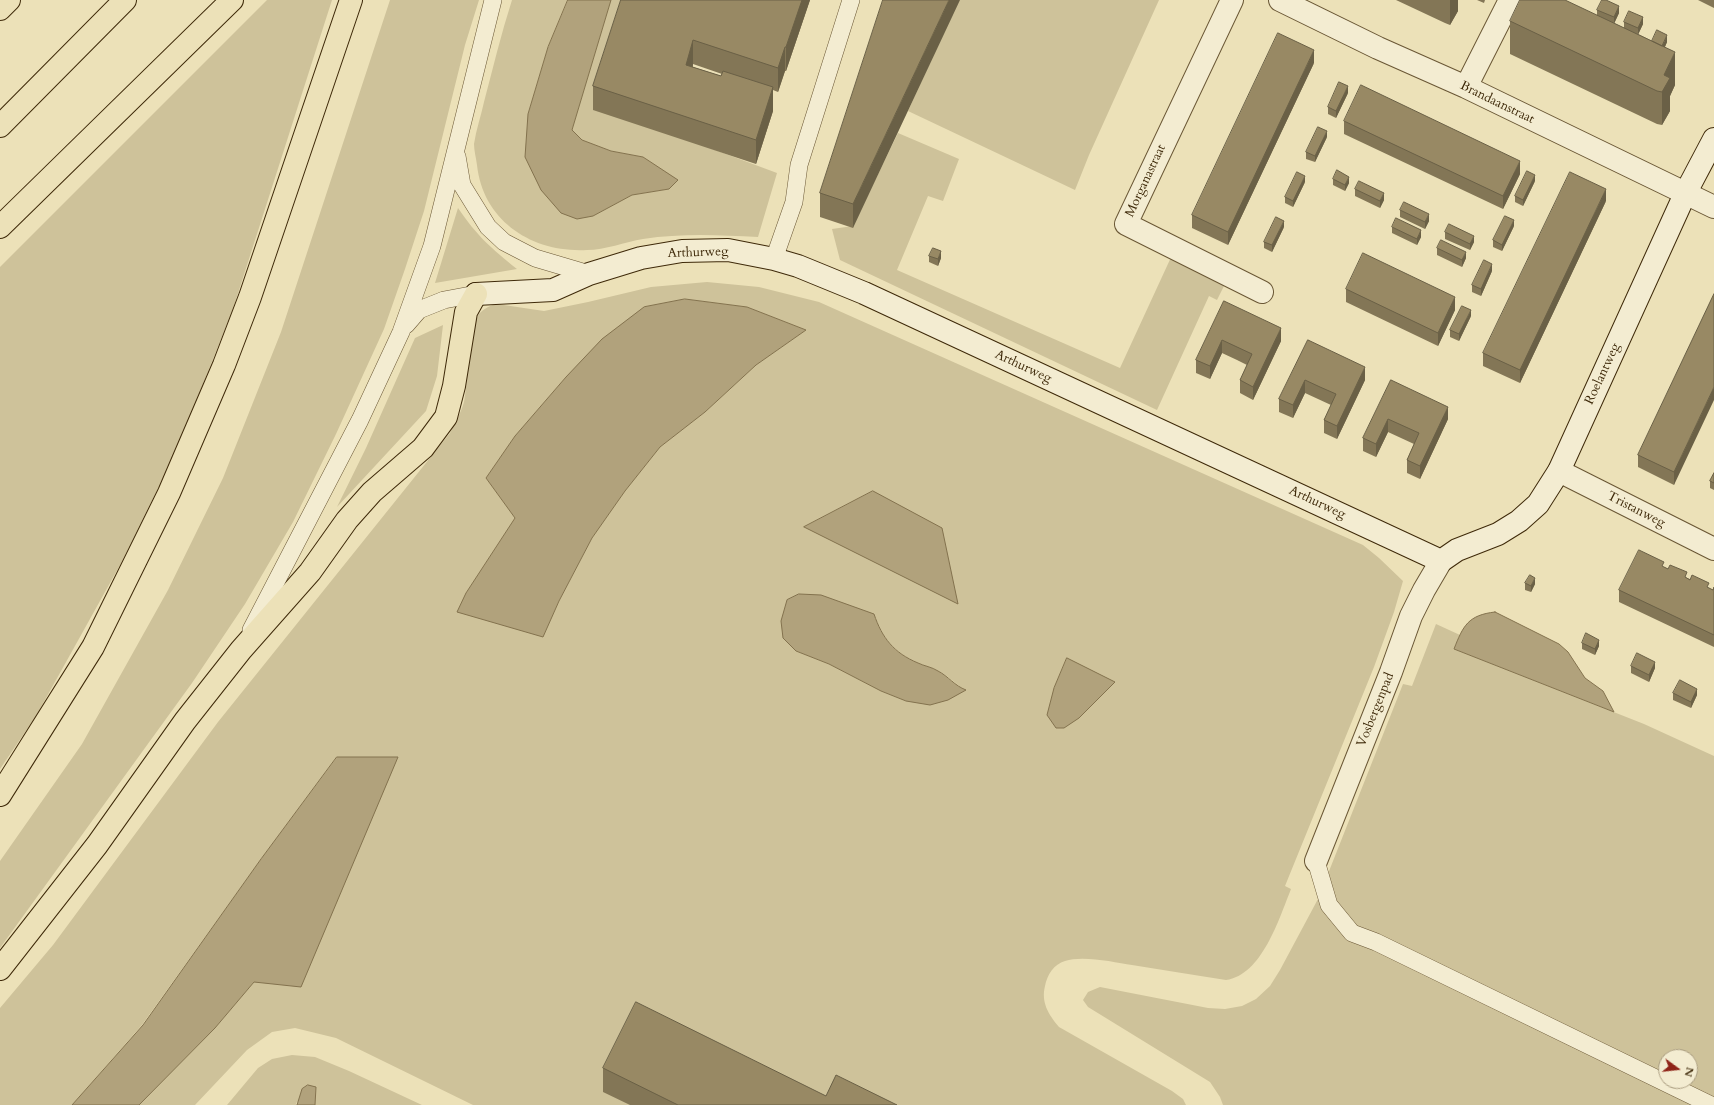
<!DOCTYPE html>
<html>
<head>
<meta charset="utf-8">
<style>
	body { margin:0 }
	#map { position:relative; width:1714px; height:1105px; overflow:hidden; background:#ece1b8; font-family:Cardo,serif }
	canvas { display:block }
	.north { position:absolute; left:1658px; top:1049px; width:40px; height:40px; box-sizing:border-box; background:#f3ecd1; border:1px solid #ab9e81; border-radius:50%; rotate:105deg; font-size:11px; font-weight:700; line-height:16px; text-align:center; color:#3e2909 }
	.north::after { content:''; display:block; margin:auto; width:14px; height:18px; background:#8f2418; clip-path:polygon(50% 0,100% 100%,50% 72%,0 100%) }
</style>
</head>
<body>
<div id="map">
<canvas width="1714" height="1105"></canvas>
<div class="north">N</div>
</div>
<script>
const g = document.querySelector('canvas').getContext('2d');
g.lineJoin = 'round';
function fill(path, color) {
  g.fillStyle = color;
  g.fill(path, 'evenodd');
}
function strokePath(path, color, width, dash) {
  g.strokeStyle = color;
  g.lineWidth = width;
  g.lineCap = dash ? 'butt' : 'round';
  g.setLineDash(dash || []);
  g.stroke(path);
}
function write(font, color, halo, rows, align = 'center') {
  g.font = font + ' Cardo,serif';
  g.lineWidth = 3.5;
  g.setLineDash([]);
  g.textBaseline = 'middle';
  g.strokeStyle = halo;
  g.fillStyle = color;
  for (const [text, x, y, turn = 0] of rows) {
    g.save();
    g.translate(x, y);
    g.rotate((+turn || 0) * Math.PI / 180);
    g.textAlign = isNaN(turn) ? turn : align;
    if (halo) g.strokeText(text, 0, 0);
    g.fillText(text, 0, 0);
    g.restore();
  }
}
fill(new Path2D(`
	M 267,0 L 332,0 L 232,312 L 174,456 L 120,565 L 36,716 L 0,769 L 0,267 Z
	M 390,0 L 479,0 L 465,45 L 424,211 L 405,269 L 384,329 L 336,434 L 293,522 L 245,604 L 192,683 L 0,948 L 0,861 L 82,744 L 168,590 L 223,478 L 281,332 Z
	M 512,0 L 568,0 L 548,47 L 528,114 L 593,216 L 632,195 L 669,189 L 677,181 L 643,157 L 611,151 L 581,140 L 572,130 L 611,0 L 630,0 L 632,119 L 777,173 L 758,237 C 719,235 682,233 643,239 C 625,242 605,250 587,250 C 532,253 483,221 477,165 C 476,158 474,150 474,144 C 476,130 481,116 484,102 C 493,68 501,34 512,0 Z
	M 959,0 L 1159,0 L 1089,155 L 1075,190 L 908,111 Z
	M 898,133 L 959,159 L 943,201 L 928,196 L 897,270 L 1120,368 L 1173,253 L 1228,278 L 1217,300 L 1209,296 L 1157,410 L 840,260 L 832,229 L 853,226 Z
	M 458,208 C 477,236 491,248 517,269 L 435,283 Z
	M 707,282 L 759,287 L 819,302 L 1363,545 L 1379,558 L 1403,581 L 1394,612 L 1374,667 L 1285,886 L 1291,889 C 1279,919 1262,975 1226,980 C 1194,975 1163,970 1132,965 C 1114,962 1082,955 1065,961 C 1054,964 1047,975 1045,986 C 1041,1002 1048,1014 1059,1027 L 1172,1091 L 1183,1099 L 1186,1105 L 473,1105 L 336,1038 L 295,1028 L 272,1032 L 247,1050 L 195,1105 L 139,1105 L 215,1028 L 254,982 L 398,758 L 337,757 L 261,859 L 142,1025 L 72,1105 L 0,1105 L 0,1008 L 53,945 L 218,722 L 450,433 C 455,423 461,413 464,402 C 469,378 466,334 479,314 C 483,309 491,305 497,304 L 544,311 L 588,302 L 651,287 ZM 685,299 L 747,307 L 806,330 L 756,365 L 705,412 L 660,447 L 625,491 L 592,538 L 559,601 L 542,637 L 466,593 L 515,518 L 486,478 L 515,436 L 566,377 ZM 874,614 C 882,638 894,652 918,663 C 924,666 932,667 938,671 C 948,675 956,685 965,690 L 906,701 L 881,691 L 829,664 L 796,651 Z
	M 443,325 L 437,376 L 426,411 L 337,507 L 366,448 L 415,338 Z
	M 1436,624 L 1460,635 L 1454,649 L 1644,724 L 1714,756 L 1714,1105 L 1223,1105 L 1220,1097 L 1210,1082 L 1088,1007 L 1083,1000 L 1088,992 L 1100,987 L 1208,1008 L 1225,1009 L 1242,1006 L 1256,999 L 1270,986 L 1280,970 L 1318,899 L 1403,684 L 1412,686 ZM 1666,1057 L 1690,1057 L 1690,1081 L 1666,1081 Z
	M 292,1055 L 315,1057 L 349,1071 L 422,1105 L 315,1105 L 316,1088 L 296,1103 L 297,1105 L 227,1105 L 258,1068 L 272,1059 Z`), '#cec29a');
const water = new Path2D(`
	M 568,0 L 611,0 L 572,130 L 582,140 L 611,151 L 643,157 L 678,180 L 669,189 L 632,195 L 593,216 L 577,219 L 561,213 L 541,190 L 525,157 L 528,114 L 548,47 Z
	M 685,299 L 747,307 L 806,330 L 756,365 L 705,412 L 660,447 L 625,491 L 592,538 L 559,601 L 543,637 L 457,612 L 466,593 L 515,518 L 486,478 L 515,436 L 566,377 L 602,339 L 644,307 Z
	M 873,491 L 942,528 L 958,604 L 804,527 Z
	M 799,594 L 821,595 L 874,614 C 882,638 894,653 918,663 C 924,666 932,667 938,671 C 948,676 955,686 966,690 L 948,700 L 930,705 L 906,701 L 881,691 L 829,664 L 796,651 L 783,638 L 781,621 L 787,600 Z
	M 1495,612 L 1559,644 L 1568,652 L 1585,678 L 1603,691 L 1614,712 L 1454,649 C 1463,626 1468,615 1495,612 Z
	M 1067,658 L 1115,682 L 1079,718 L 1064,728 L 1056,728 L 1047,715 L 1054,688 Z
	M 337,757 L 398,757 L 301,987 L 254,982 L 215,1028 L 139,1105 L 72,1105 L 143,1025 L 261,859 Z
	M 308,1085 L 316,1087 L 315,1105 L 297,1105 L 302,1089 Z`);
fill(water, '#b1a27c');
strokePath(water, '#83724e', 1);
const lane = new Path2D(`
	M 457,156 L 462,185 L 488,227 L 504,242 L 535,258 L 589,274
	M 774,259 L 794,202 L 799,165 L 851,0
	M 406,325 L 419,310 L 444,300 L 476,294
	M 251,630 L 360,420 L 401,332 L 432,246 L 493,0
	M 1316,861 L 1329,905 L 1352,933 L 1376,942 L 1711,1105`);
const street = new Path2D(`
	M 1232,0 L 1126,224 L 1262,292
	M 1280,0 L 1378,48 L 1466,87 L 1714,207
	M 1466,87 L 1510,0
	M 1559,471 L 1714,549
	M 1316,861 L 1391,672 L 1411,616 L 1424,590 L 1441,561`);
const secondary = new Path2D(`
	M 476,294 L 553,290 L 589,274 L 641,258 L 682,251 L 728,250 L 774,259 L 798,266 L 864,293 L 1441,561 L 1457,550 L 1498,534 L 1519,521 L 1538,504 L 1559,471 L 1685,194 L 1714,139`);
const highway = new Path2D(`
	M 0,9 L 9,0
	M 0,126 L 125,0
	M 0,227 L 232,0
	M 0,795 L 93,647 L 169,493 L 224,365 L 250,297 L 351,0
	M 0,969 L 97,845 L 185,721 L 241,650 L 310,572 L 347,520 L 372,492 L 423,448 L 446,417 L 454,386 L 466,312 L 476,294`);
strokePath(lane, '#6a5735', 18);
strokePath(street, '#6a5735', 24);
strokePath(secondary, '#3e2909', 24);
strokePath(highway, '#3e2909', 24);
strokePath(lane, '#f3ecd1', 17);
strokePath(street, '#f3ecd1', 22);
strokePath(secondary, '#f3ecd1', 22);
strokePath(highway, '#ece1b8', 22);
fill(new Path2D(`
	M 621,0 L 810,0 L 786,71 L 785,71 L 778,92 L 773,90 L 773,111 L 756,164 L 593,110 L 593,86 ZM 693,64 L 722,74 L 721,76 L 693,67 Z
	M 883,0 L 853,228 L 820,217 L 820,193 Z
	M 1396,0 L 1458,0 L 1458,11 L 1450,25 L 1445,23 Z
	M 1477,0 L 1485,0 L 1484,3 Z
	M 1698,0 L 1714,0 L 1714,8 Z
	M 1597,10 L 1619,13 L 1614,23 L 1624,28 L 1624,22 L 1643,24 L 1638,34 L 1652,41 L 1667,42 L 1665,47 L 1675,85 L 1670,96 L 1670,111 L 1662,125 L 1657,124 L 1510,54 L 1510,21 L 1597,15 Z
	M 1314,63 L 1228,245 L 1192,228 L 1192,215 Z
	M 1348,93 L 1336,118 L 1328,114 L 1328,107 Z
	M 1344,121 L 1520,174 L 1503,209 L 1344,134 Z
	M 1327,137 L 1315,162 L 1306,159 L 1306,152 Z
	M 1333,179 L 1349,183 L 1345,191 L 1333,185 Z
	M 1535,181 L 1523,206 L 1515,202 L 1515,196 Z
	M 1305,182 L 1293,207 L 1285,203 L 1285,197 Z
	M 1355,189 L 1384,200 L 1380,208 L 1355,196 Z
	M 1606,201 L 1520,383 L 1483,366 L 1483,353 Z
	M 1400,210 L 1429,221 L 1425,229 L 1400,217 Z
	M 1514,226 L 1502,251 L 1493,247 L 1493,240 Z
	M 1284,227 L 1272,252 L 1264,248 L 1264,242 Z
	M 1392,227 L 1421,237 L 1417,245 L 1392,233 Z
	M 1445,232 L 1474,242 L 1470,250 L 1445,239 Z
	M 1437,248 L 1466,258 L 1462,267 L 1437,255 Z
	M 929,256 L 941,258 L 938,266 L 929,262 Z
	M 1492,271 L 1481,296 L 1472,292 L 1472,285 Z
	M 1346,289 L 1455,310 L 1438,346 L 1346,302 Z
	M 1714,294 L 1674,485 L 1638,467 L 1638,455 Z
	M 1224,301 L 1281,341 L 1253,400 L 1240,393 L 1240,380 L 1247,365 L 1237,360 L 1222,353 L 1210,379 L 1196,373 L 1196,360 Z
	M 1471,316 L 1459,341 L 1450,337 L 1450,330 Z
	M 1308,340 L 1365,380 L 1337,439 L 1324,433 L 1324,420 L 1331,405 L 1305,393 L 1293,418 L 1279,412 L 1279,399 Z
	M 1391,380 L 1448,419 L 1420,479 L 1407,473 L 1407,460 L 1414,444 L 1388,432 L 1376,457 L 1363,451 L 1363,438 Z
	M 1714,473 L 1714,490 L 1710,488 L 1710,481 Z
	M 1664,567 L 1713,590 L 1714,587 L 1714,647 L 1619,602 L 1619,590 Z
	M 1525,583 L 1535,584 L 1531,592 L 1525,590 Z
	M 1582,643 L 1599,646 L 1595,655 L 1582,649 Z
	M 1631,666 L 1655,668 L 1649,682 L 1631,673 Z
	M 1673,693 L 1697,695 L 1691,708 L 1673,700 Z
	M 603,1068 L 826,1096 L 897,1105 L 630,1105 L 603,1092 Z`), '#837656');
fill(new Path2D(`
	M 802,0 L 810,0 L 786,71 L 786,47 Z
	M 949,0 L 960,0 L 853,228 L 853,204 Z
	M 1450,0 L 1458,0 L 1458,11 L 1450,25 Z
	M 1619,6 L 1619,13 L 1614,24 L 1614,17 Z
	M 1643,17 L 1643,24 L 1638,35 L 1638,28 Z
	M 1667,35 L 1667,42 L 1662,53 L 1662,47 Z
	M 693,40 L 693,64 L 686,89 L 686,65 Z
	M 785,47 L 785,71 L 778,92 L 778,68 Z
	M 1314,50 L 1314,63 L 1228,245 L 1228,232 Z
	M 1675,52 L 1675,85 L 1670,96 L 1670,111 L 1662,125 L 1662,92 L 1664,75 Z
	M 1348,86 L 1348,93 L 1336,118 L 1336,111 Z
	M 773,87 L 773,111 L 756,164 L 756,140 Z
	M 1327,131 L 1327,137 L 1315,162 L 1315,156 Z
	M 1520,161 L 1520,174 L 1503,209 L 1503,196 Z
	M 1535,175 L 1535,181 L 1523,206 L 1523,200 Z
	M 1305,176 L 1305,182 L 1293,207 L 1293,201 Z
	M 1349,177 L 1349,183 L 1345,191 L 1345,185 Z
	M 1606,189 L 1606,201 L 1520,383 L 1520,370 Z
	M 1384,193 L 1384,200 L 1380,208 L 1380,201 Z
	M 1429,214 L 1429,221 L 1425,229 L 1425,222 Z
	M 1514,220 L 1514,226 L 1502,251 L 1502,245 Z
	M 1284,221 L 1284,227 L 1272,252 L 1272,245 Z
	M 1421,230 L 1421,237 L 1417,245 L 1417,239 Z
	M 1474,236 L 1474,242 L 1470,250 L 1470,244 Z
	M 941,251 L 941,258 L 938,266 L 938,259 Z
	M 1466,252 L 1466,258 L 1462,267 L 1462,260 Z
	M 1492,264 L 1492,271 L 1481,296 L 1481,289 Z
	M 1455,297 L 1455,310 L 1438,346 L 1438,333 Z
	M 1471,310 L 1471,316 L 1459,341 L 1459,334 Z
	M 1281,328 L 1281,341 L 1253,400 L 1253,387 Z
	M 1222,340 L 1222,353 L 1210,379 L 1210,366 Z
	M 1365,367 L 1365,380 L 1337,439 L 1337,426 Z
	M 1305,380 L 1305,393 L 1293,418 L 1293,405 Z
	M 1714,387 L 1714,400 L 1674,485 L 1674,472 Z
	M 1448,407 L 1448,419 L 1420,479 L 1420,466 Z
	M 1388,419 L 1388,432 L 1376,457 L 1376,444 Z
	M 1535,578 L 1535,584 L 1531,592 L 1531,586 Z
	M 1599,640 L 1599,646 L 1595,655 L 1595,649 Z
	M 1655,662 L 1655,668 L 1649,682 L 1649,675 Z
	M 1697,689 L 1697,695 L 1691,708 L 1691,702 Z`), '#6a6046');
const building = new Path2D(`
	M 621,0 L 802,0 L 786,47 L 785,47 L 778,68 L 693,40 L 686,65 L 721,76 L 723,71 L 773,87 L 756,140 L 593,86 Z
	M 883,0 L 949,0 L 853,204 L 820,193 Z
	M 1520,0 L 1565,0 L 1675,52 L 1664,75 L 1670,78 L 1662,92 L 1657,91 L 1510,21 Z
	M 1602,0 L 1606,0 L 1619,6 L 1614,17 L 1597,10 Z
	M 1629,11 L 1643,17 L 1638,28 L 1624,22 Z
	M 1657,30 L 1667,35 L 1662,46 L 1652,41 Z
	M 1278,33 L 1314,50 L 1228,232 L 1192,215 Z
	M 1339,82 L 1348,86 L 1336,111 L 1328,107 Z
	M 1361,85 L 1520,161 L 1503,196 L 1344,121 Z
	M 1318,127 L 1327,131 L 1315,156 L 1306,152 Z
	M 1337,170 L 1349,177 L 1345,185 L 1333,179 Z
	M 1527,171 L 1535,175 L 1523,200 L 1515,196 Z
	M 1297,172 L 1305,176 L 1293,201 L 1285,197 Z
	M 1570,172 L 1606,189 L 1520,370 L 1483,353 Z
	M 1359,181 L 1384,193 L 1380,201 L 1355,189 Z
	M 1404,202 L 1429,214 L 1425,222 L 1400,210 Z
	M 1505,216 L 1514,220 L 1502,245 L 1493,240 Z
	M 1276,217 L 1284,221 L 1272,245 L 1264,242 Z
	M 1396,218 L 1421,230 L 1417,239 L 1392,227 Z
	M 1449,224 L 1474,236 L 1470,244 L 1445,232 Z
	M 1441,240 L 1466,252 L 1462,260 L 1437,248 Z
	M 933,248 L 941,251 L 938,259 L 929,256 Z
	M 1363,253 L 1455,297 L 1438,333 L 1346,289 Z
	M 1484,260 L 1492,264 L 1481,289 L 1472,285 Z
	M 1714,294 L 1714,387 L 1674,472 L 1638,455 Z
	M 1224,301 L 1281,328 L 1253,387 L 1240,380 L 1252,354 L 1222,340 L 1210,366 L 1196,360 Z
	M 1462,306 L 1471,310 L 1459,334 L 1450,330 Z
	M 1308,340 L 1365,367 L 1337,426 L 1324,420 L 1336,394 L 1320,387 L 1305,380 L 1293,405 L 1279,399 Z
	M 1391,380 L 1448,407 L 1420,466 L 1407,460 L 1419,433 L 1388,419 L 1376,444 L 1363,438 Z
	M 1714,473 L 1714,483 L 1710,481 Z
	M 1639,550 L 1664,562 L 1662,566 L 1668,569 L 1670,565 L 1687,572 L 1685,577 L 1690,580 L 1692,575 L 1709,583 L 1707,587 L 1713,590 L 1714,587 L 1714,635 L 1619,590 Z
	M 1530,575 L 1535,578 L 1531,586 L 1525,583 Z
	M 1586,633 L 1599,640 L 1595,649 L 1582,643 Z
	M 1637,653 L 1655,662 L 1649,675 L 1631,666 Z
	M 1680,680 L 1697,689 L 1691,702 L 1673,693 Z
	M 636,1002 L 826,1096 L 836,1075 L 897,1105 L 678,1105 L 603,1068 Z`);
fill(building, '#988964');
strokePath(building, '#6a6046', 1);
write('13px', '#3e2909', '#f3ecd1', [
	["Brandaanstraat",1497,103,26],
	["Morganastraat",1146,181,-65],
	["Arthurweg",698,253,-2],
	["Arthurweg",1023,367,25],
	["Roelantweg",1603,374,-65],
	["Arthurweg",1317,503,25],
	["Tristanweg",1636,510,27],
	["Vosbergenpad",1376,710,-68]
]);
</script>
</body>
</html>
